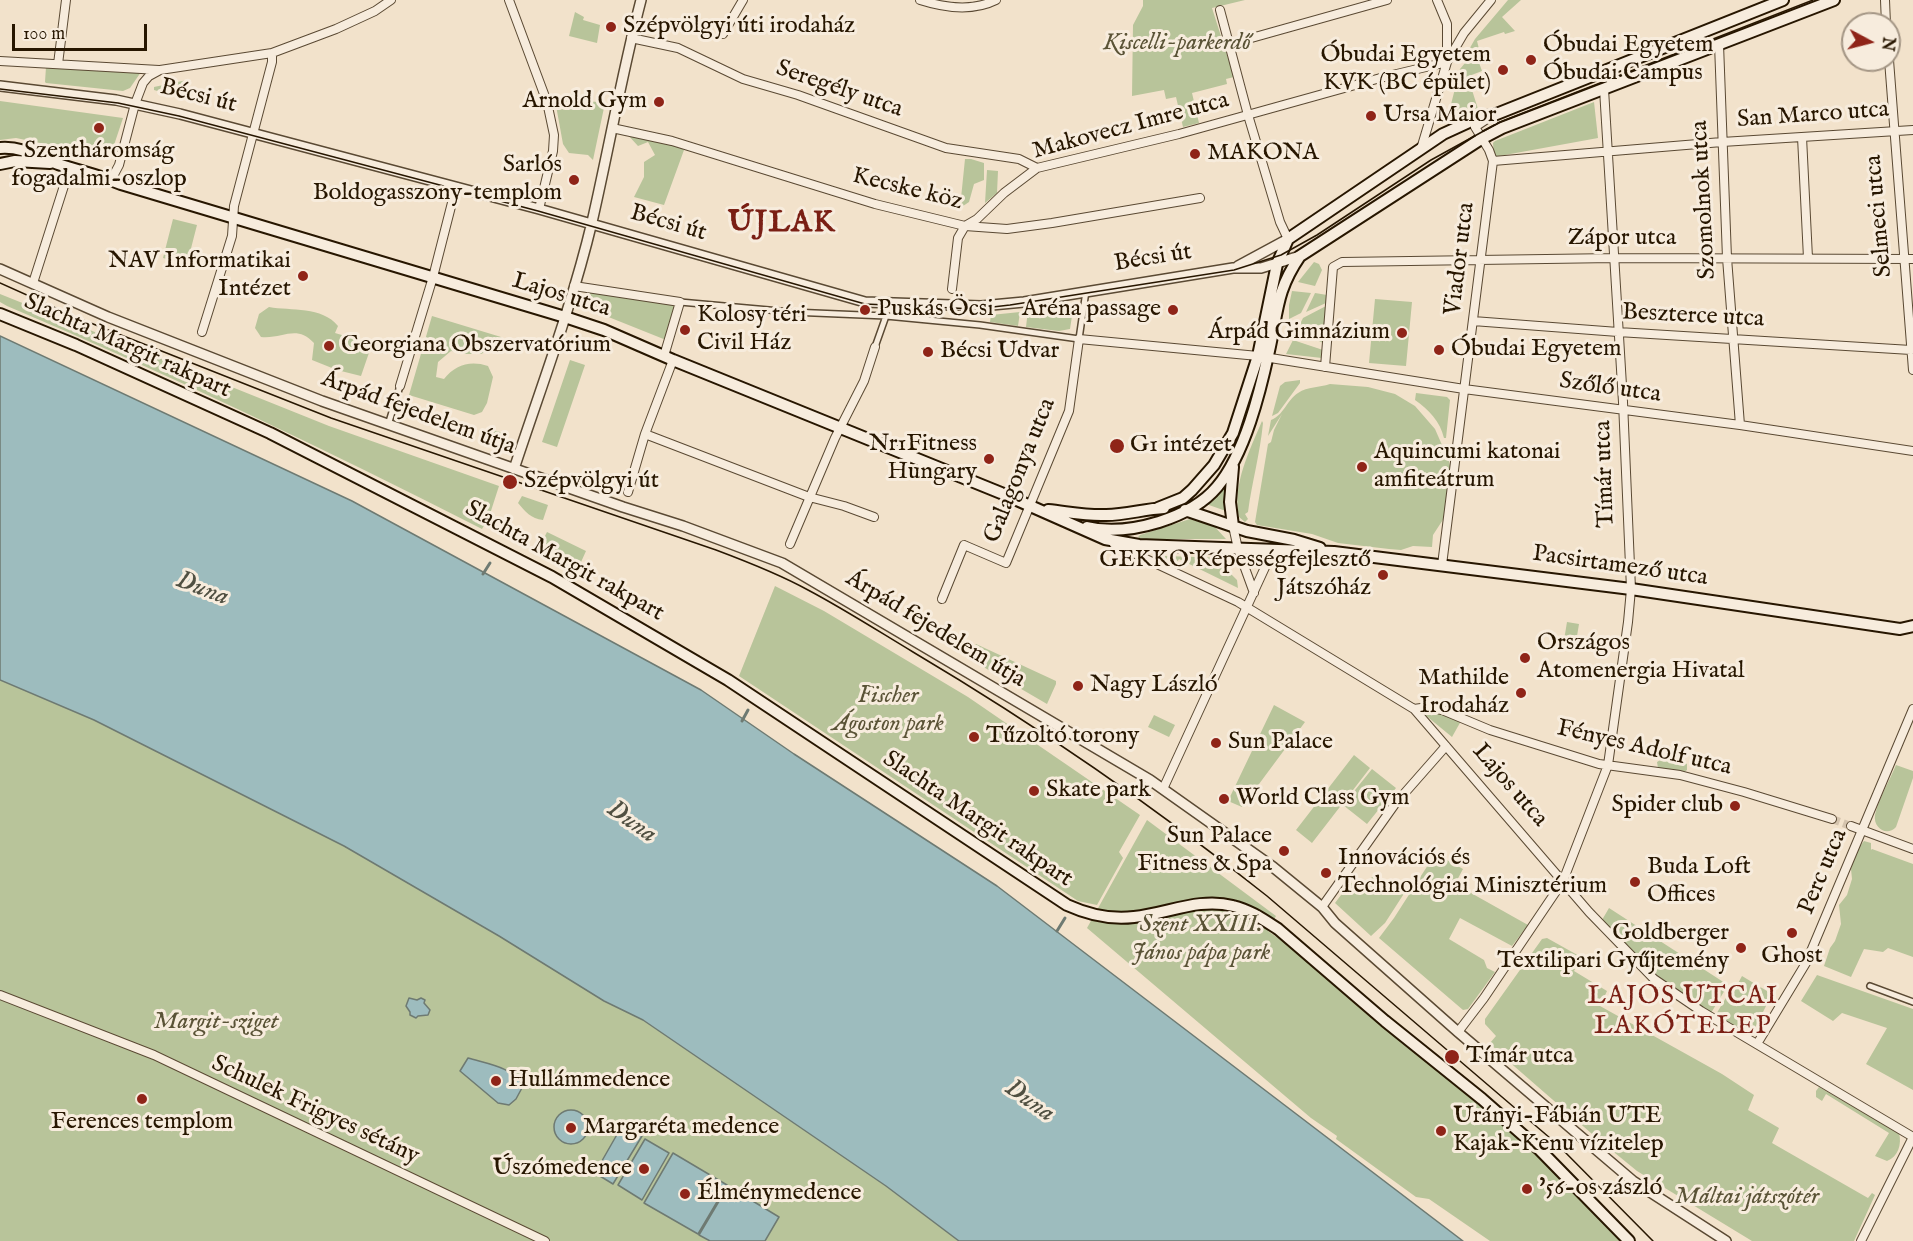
<!DOCTYPE html>
<html>
<head>
<meta charset="utf-8">
<style>
	body { margin:0 }
	#map { position:relative; width:1913px; height:1241px; overflow:hidden; background:#f2e2cb; font-family:"IM FELL English",serif }
	canvas { display:block }
	.north { position:absolute; left:1841px; top:12px; width:60px; height:60px; box-sizing:border-box; background:#f7ecdd; border:2px solid #a49685; border-radius:50%; rotate:97deg; font-size:16px; font-weight:700; line-height:24px; text-align:center; color:#271600 }
	.north::after { content:''; display:block; margin:auto; width:21px; height:27px; background:#8f2418; clip-path:polygon(50% 0,100% 100%,50% 72%,0 100%) }
	.scale { position:absolute; left:12px; top:24px; width:135px; height:27px; box-sizing:border-box; border:3px solid #271600; border-top:0; padding-left:8px; font-size:18px; line-height:21px; white-space:nowrap; color:#271600; -webkit-text-stroke:4px #f7ecdd; paint-order:stroke }
</style>
</head>
<body>
<div id="map">
<canvas width="1913" height="1241"></canvas>
<div class="north">N</div>
<div class="scale">100 m</div>
</div>
<script>
const g = document.querySelector('canvas').getContext('2d');
g.lineJoin = 'round';
function fill(path, color) {
  g.fillStyle = color;
  g.fill(path, 'evenodd');
}
function strokePath(path, color, width, dash) {
  g.strokeStyle = color;
  g.lineWidth = width;
  g.lineCap = dash ? 'butt' : 'round';
  g.setLineDash(dash || []);
  g.stroke(path);
}
function write(font, color, halo, rows, align = 'center') {
  g.font = font + ' "IM FELL English",serif';
  g.lineWidth = 6;
  g.setLineDash([]);
  g.textBaseline = 'middle';
  g.strokeStyle = halo;
  g.fillStyle = color;
  for (const [text, x, y, turn = 0] of rows) {
    g.save();
    g.translate(x, y);
    g.rotate((+turn || 0) * Math.PI / 180);
    g.textAlign = isNaN(turn) ? turn : align;
    if (halo) g.strokeText(text, 0, 0);
    g.fillText(text, 0, 0);
    g.restore();
  }
}
fill(new Path2D(`
	M 1143,0 L 1245,0 L 1212,8 L 1234,77 L 1226,79 L 1227,84 L 1192,93 L 1199,123 L 1183,127 L 1176,97 L 1166,99 L 1164,90 L 1132,96 L 1133,25 L 1143,6 Z
	M 1508,0 L 1521,0 L 1502,17 L 1515,31 L 1505,34 L 1504,32 L 1477,41 L 1479,49 L 1467,53 L 1475,39 Z
	M 575,12 L 584,17 L 583,20 L 600,25 L 597,43 L 569,36 Z
	M 1477,57 L 1482,71 L 1469,76 L 1474,88 L 1472,90 L 1478,109 L 1447,120 L 1460,69 L 1465,63 Z
	M 46,67 L 141,72 L 130,88 L 123,91 L 46,83 L 45,82 Z
	M 187,80 L 189,100 L 154,90 L 154,87 Z
	M 573,94 L 581,100 L 605,103 L 593,160 L 588,155 L 569,153 L 563,144 L 555,100 Z
	M 0,101 L 123,118 L 113,148 L 103,156 L 16,138 L 0,140 Z
	M 1594,102 L 1598,138 L 1494,157 L 1493,143 L 1495,141 Z
	M 627,134 L 676,144 L 684,150 L 664,205 L 634,197 L 644,177 L 644,162 L 655,155 L 648,142 L 638,146 Z
	M 965,159 L 971,159 L 984,163 L 984,180 L 974,184 L 969,202 L 960,208 Z
	M 987,170 L 998,171 L 997,193 L 985,203 Z
	M 173,219 L 197,225 L 187,264 L 163,258 Z
	M 1314,262 L 1319,264 L 1322,270 L 1315,286 L 1298,282 Z
	M 587,290 L 673,303 L 676,308 L 666,340 L 586,308 Z
	M 1292,291 L 1311,293 L 1301,313 L 1289,319 L 1289,305 Z
	M 1315,293 L 1327,295 L 1326,303 L 1306,312 Z
	M 0,294 L 329,426 L 499,486 L 489,517 L 482,529 C 325,449 168,374 7,306 L 0,302 Z
	M 1375,299 L 1412,302 L 1406,366 L 1369,363 Z
	M 1074,303 L 1070,329 L 1059,331 L 1026,327 L 1028,310 Z
	M 1326,306 L 1323,343 L 1297,330 L 1303,318 Z
	M 269,307 C 291,311 322,306 338,326 L 335,333 L 372,344 L 361,376 L 337,370 L 312,360 L 314,343 C 296,324 284,339 261,337 L 255,328 L 259,314 Z
	M 1020,312 L 1018,326 L 990,322 L 991,315 Z
	M 432,316 L 501,337 L 505,342 L 481,354 L 466,354 L 451,351 L 438,362 L 436,377 L 444,379 C 455,365 470,360 488,366 L 493,377 L 487,403 L 482,412 L 474,415 L 409,395 Z
	M 1293,340 L 1323,350 L 1322,358 L 1286,354 Z
	M 570,360 L 585,365 L 557,447 L 542,442 Z
	M 1300,380 L 1300,383 L 1278,413 L 1272,416 L 1280,386 L 1285,382 Z
	M 1330,384 L 1368,387 L 1395,394 L 1415,406 L 1435,429 L 1449,461 L 1451,473 L 1446,515 L 1433,535 L 1432,547 L 1413,546 L 1401,550 L 1389,549 L 1338,543 L 1312,534 L 1257,525 L 1255,522 L 1268,444 L 1271,442 L 1274,430 L 1282,414 L 1268,436 L 1271,420 C 1284,415 1286,401 1298,393 C 1308,386 1319,388 1330,384 Z
	M 1416,393 L 1447,397 L 1450,400 L 1446,438 L 1444,438 C 1440,421 1429,410 1415,400 Z
	M 1262,421 L 1263,423 C 1260,454 1252,482 1248,512 L 1245,514 L 1248,519 L 1245,522 L 1239,517 C 1232,484 1250,450 1262,421 Z
	M 493,430 L 507,434 L 504,443 L 490,439 Z
	M 1226,483 L 1226,511 L 1206,504 Z
	M 522,496 L 548,505 L 543,520 C 531,519 525,511 518,503 Z
	M 1190,519 L 1214,526 L 1226,539 L 1141,539 L 1138,537 L 1140,535 Z
	M 547,532 L 586,551 L 577,571 L 537,552 Z
	M 1165,556 L 1229,558 L 1230,573 L 1237,580 L 1238,588 L 1179,559 L 1175,565 L 1165,560 Z
	M 775,586 L 824,611 L 968,697 L 1140,815 L 1119,852 L 1123,858 L 1097,905 L 1078,901 L 739,676 Z
	M 1567,622 L 1579,624 L 1575,648 L 1563,646 Z
	M 976,644 L 1056,681 L 1056,684 L 1047,704 L 968,658 Z
	M 0,680 L 94,720 L 344,846 L 499,936 L 604,1001 L 643,1020 L 886,1186 L 959,1241 L 0,1241 Z
	M 1274,705 L 1305,722 L 1242,807 L 1228,801 Z
	M 1428,711 L 1442,713 L 1461,721 L 1452,737 L 1424,714 Z
	M 1154,715 L 1175,725 L 1169,737 L 1148,727 Z
	M 1354,755 L 1370,768 L 1312,843 L 1296,830 Z
	M 1662,759 L 1685,763 L 1687,764 L 1687,770 L 1684,772 L 1658,768 L 1657,762 Z
	M 1896,765 L 1913,771 L 1913,778 L 1896,827 C 1887,837 1873,828 1875,815 C 1878,800 1890,780 1896,765 Z
	M 1372,769 L 1396,788 L 1367,824 L 1343,805 Z
	M 1147,820 L 1276,916 L 1268,931 L 1289,946 L 1385,1027 L 1528,1140 L 1620,1241 L 1490,1241 L 1429,1199 L 1416,1197 L 1336,1139 L 1337,1136 L 1311,1118 L 1087,928 Z
	M 1864,841 L 1871,843 L 1871,850 L 1872,849 L 1913,864 L 1913,957 L 1888,948 L 1883,952 L 1864,949 L 1851,977 L 1824,966 L 1830,948 L 1835,941 L 1841,924 L 1839,905 L 1847,895 L 1852,879 L 1851,869 L 1854,854 Z
	M 1438,855 L 1463,869 L 1455,884 L 1528,925 L 1512,946 L 1460,918 L 1449,939 L 1484,960 L 1487,968 L 1495,972 L 1468,1009 L 1463,1010 L 1379,938 L 1394,918 L 1428,865 L 1431,866 Z
	M 1376,876 L 1405,892 L 1385,923 L 1371,936 L 1335,903 L 1350,883 L 1355,884 L 1364,889 L 1372,877 Z
	M 1609,908 L 1728,985 L 1711,1013 L 1655,975 L 1602,920 Z
	M 1547,938 L 1581,957 L 1574,971 L 1607,991 L 1600,1006 L 1722,1074 L 1754,1095 L 1748,1110 L 1779,1128 L 1772,1143 L 1868,1198 L 1872,1193 L 1875,1195 L 1854,1241 L 1752,1241 L 1637,1171 L 1599,1140 L 1499,1053 L 1490,1043 L 1496,1036 L 1485,1024 L 1485,1019 L 1542,939 Z
	M 1817,975 L 1913,1009 L 1913,1090 L 1866,1064 L 1887,1028 L 1842,1013 L 1833,1021 L 1801,1001 Z
	M 1742,976 L 1772,994 L 1755,1028 L 1745,1033 L 1715,1016 L 1733,986 L 1736,987 Z
	M 1819,1087 L 1899,1133 C 1902,1144 1898,1157 1887,1161 L 1875,1156 L 1889,1133 L 1826,1094 L 1822,1101 L 1816,1097 L 1816,1091 Z`), '#b8c49a');
const water = new Path2D(`
	M 0,336 L 352,501 L 701,690 L 794,754 L 997,886 L 1463,1241 L 959,1241 L 886,1186 L 643,1020 L 604,1001 L 499,936 L 344,846 L 94,720 L 0,680 Z
	M 409,998 L 417,1000 L 421,998 L 425,1000 L 424,1003 L 430,1010 L 428,1015 L 418,1016 L 416,1018 L 410,1015 L 410,1012 L 406,1006 Z
	M 468,1058 C 488,1064 513,1067 523,1086 L 516,1099 L 509,1105 L 498,1103 L 460,1071 Z
	M554 1127a17 17 0 1 1 34 0a17 17 0 1 1-34 0Z
	M 623,1124 L 642,1136 L 613,1184 L 595,1173 Z
	M 645,1139 L 669,1153 L 642,1200 L 618,1185 Z
	M 673,1153 L 727,1185 L 698,1234 L 644,1203 Z
	M 728,1186 L 779,1217 L 765,1241 L 710,1241 L 699,1235 Z`);
fill(water, '#9dbcbe');
strokePath(water, '#6e7a72', 1.5);
strokePath(new Path2D(`
	M 483,574 L 490,563
	M 742,721 L 748,710
	M 1057,931 L 1065,918`), '#6e7a72', 3);
strokePath(new Path2D(`
	M 1832,819 L 1851,826`), '#d4c3ad', 8, [8, 4]);
const pedestrian = new Path2D(`
	M 680,302 L 791,312 L 886,316 L 980,325 L 1079,339 L 1086,291
	M 875,347 L 886,316
	M 388,425 L 400,386
	M 1870,986 L 1913,1002`);
const minor = new Path2D(`
	M 509,0 L 547,102 L 554,135 L 553,151 L 539,209
	M 920,0 C 945,8 972,12 996,0
	M 1437,0 L 1447,24 L 1447,61
	M 1885,0 L 1886,24
	M 1220,10 L 1248,115 L 1280,222 L 1288,239
	M 723,34 L 743,0
	M 631,38 L 678,48 L 743,79 L 798,95 L 946,148 L 1019,159 L 1037,168
	M 1230,44 L 1387,0
	M 1719,44 L 1727,258 L 1740,425
	M 1889,60 L 1913,370
	M 0,61 L 159,70
	M 58,64 L 66,0
	M 612,128 L 672,141 L 875,204 L 965,226 L 1007,229 L 1052,223 L 1200,198
	M 1802,137 L 1808,258
	M 1421,149 L 1447,62 L 1464,33 L 1491,0
	M 1493,161 L 1722,142 L 1913,130
	M 111,180 L 119,165 L 135,104 L 143,83 L 149,76 L 160,70 L 272,53 L 336,29 L 375,11 L 391,0
	M 33,283 L 70,167
	M 574,286 L 680,302 L 664,356
	M 952,289 L 958,238 L 965,226 L 977,219 L 1004,193 L 1037,168 L 1179,134 L 1384,77 L 1447,62
	M 1473,321 L 1618,332 L 1911,350
	M 202,332 L 232,236 L 234,206 L 272,62 L 272,53
	M 1325,367 L 1333,267 L 1342,262 L 1614,258 L 1913,259
	M 400,386 L 433,277 L 456,187
	M 645,434 L 809,497 L 844,506 L 874,517
	M 628,492 L 645,434 L 673,360
	M 1233,526 L 1238,549 L 1254,593
	M 790,544 L 835,438 L 864,381 L 875,347
	M 1114,544 L 1238,602 L 1414,709 L 1589,912 L 1654,979 L 1701,1011 L 1913,1137
	M 1442,565 L 1493,161 L 1489,150 L 1475,127 L 1490,117
	M 942,599 L 964,545 L 1006,563 L 1069,411 L 1079,339 L 1258,356 L 1464,389 L 1740,425 L 1913,451
	M 1414,709 L 1428,707 L 1442,710 L 1490,730 L 1599,764 L 1680,775 L 1744,792 L 1832,819
	M 1163,789 L 1273,550
	M 1851,826 L 1913,849
	M 1322,907 L 1395,804 L 1446,746
	M 0,995 L 154,1055 L 545,1241
	M 1458,1032 L 1484,998 L 1563,881 L 1608,765 L 1628,622 L 1631,589 L 1623,402 L 1604,89
	M 1757,1044 L 1806,963 L 1913,709
	M 1861,1241 L 1913,1137`);
const tertiary = new Path2D(`
	M 0,86 L 116,100 L 180,114 L 539,209 L 865,302 L 981,306 L 1024,302 L 1233,268 L 1261,268 L 1300,256
	M 1238,266 L 1288,239
	M 0,269 L 108,317 L 322,401 L 623,507 L 683,526 L 782,563 L 1150,780 L 1273,867 L 1322,907 L 1335,923 L 1458,1032 L 1633,1181 L 1726,1241
	M 514,469 C 541,387 572,306 592,222 C 609,148 622,73 641,0`);
const secondary = new Path2D(`
	M 0,148 C 21,146 39,157 58,164 C 79,171 101,176 121,184 L 565,317 L 604,330 L 673,360 L 1001,493 L 1105,539 L 1139,545 L 1334,552 L 1631,589 L 1900,629 L 1913,626
	M 0,164 L 15,161 L 50,163
	M 0,314 L 76,345 L 270,433 L 552,577 L 728,680 L 1067,905 C 1089,915 1110,920 1134,917 C 1167,914 1199,897 1233,906 C 1250,910 1264,920 1278,929 L 1385,1021 L 1482,1099 L 1540,1150 L 1629,1241
	M 1233,467 L 1230,502 L 1233,526
	M 1158,508 L 1183,498 L 1192,490 L 1214,465 L 1233,433 L 1258,356 L 1277,264 L 1288,239 L 1443,134 L 1480,117 L 1494,115 L 1783,0
	M 1048,510 C 1068,512 1087,516 1106,515 C 1126,515 1144,509 1164,508
	M 1185,510 L 1247,531 L 1294,540 L 1320,548
	M 1087,527 C 1111,533 1136,529 1159,522 C 1181,515 1202,505 1217,487 C 1245,454 1260,392 1269,351 C 1278,311 1276,291 1300,256 L 1481,139 L 1502,128 L 1834,0`);
strokePath(pedestrian, '#5a4933', 8);
strokePath(minor, '#5a4933', 10);
strokePath(tertiary, '#5a4933', 12);
strokePath(secondary, '#271600', 14);
strokePath(pedestrian, '#f7ecdd', 5);
strokePath(minor, '#f7ecdd', 8);
strokePath(tertiary, '#f7ecdd', 9);
strokePath(secondary, '#f7ecdd', 10);
strokePath(new Path2D(`
	M 0,89 L 118,103 L 179,116 L 538,211 L 865,304 L 975,309 L 1010,305 L 1234,270 L 1281,255 L 1317,235 L 1431,160 L 1500,122 L 1813,0
	M 0,283 L 78,318 L 331,418 L 716,550 C 748,562 779,574 808,590 C 844,609 878,631 913,652 C 1036,725 1155,807 1267,896 L 1557,1144 L 1653,1241`), '#271600', 1.5);
for (const [x, y, r, color] of [
	[611,27,6,"#8f2418"],
	[1531,60,6,"#8f2418"],
	[1503,70,6,"#8f2418"],
	[659,102,6,"#8f2418"],
	[1371,116,6,"#8f2418"],
	[99,128,6,"#8f2418"],
	[1195,154,6,"#8f2418"],
	[574,180,6,"#8f2418"],
	[303,276,6,"#8f2418"],
	[865,310,6,"#8f2418"],
	[1173,310,6,"#8f2418"],
	[685,330,6,"#8f2418"],
	[1402,333,6,"#8f2418"],
	[329,346,6,"#8f2418"],
	[1439,350,6,"#8f2418"],
	[928,352,6,"#8f2418"],
	[1117,446,8,"#8f2418"],
	[989,459,6,"#8f2418"],
	[1362,467,6,"#8f2418"],
	[510,482,8,"#8f2418"],
	[1383,575,6,"#8f2418"],
	[1525,658,6,"#8f2418"],
	[1078,686,6,"#8f2418"],
	[1521,693,6,"#8f2418"],
	[974,737,6,"#8f2418"],
	[1216,743,6,"#8f2418"],
	[1034,791,6,"#8f2418"],
	[1224,799,6,"#8f2418"],
	[1735,806,6,"#8f2418"],
	[1284,851,6,"#8f2418"],
	[1326,873,6,"#8f2418"],
	[1635,882,6,"#8f2418"],
	[1792,933,6,"#8f2418"],
	[1741,948,6,"#8f2418"],
	[1452,1057,8,"#8f2418"],
	[496,1081,6,"#8f2418"],
	[142,1099,6,"#8f2418"],
	[571,1128,6,"#8f2418"],
	[1441,1131,6,"#8f2418"],
	[644,1169,6,"#8f2418"],
	[1527,1189,6,"#8f2418"],
	[685,1194,6,"#8f2418"]
]) {
  const dot = new Path2D();
  dot.arc(x, y, r, 0, 2 * Math.PI);
  g.fillStyle = color;
  g.fill(dot);
  strokePath(dot, '#f7ecdd', 2);
}
write('24px', '#271600', '#f7ecdd', [
	["Szépvölgyi úti irodaház",623,27],
	["Óbudai Egyetem",1543,46],
	["Óbudai Campus",1543,74],
	["Óbudai Egyetem",1491,56,"right"],
	["KVK (BC épület)",1491,84,"right"],
	["Arnold Gym",647,102,"right"],
	["Ursa Maior",1383,116],
	["Szentháromság",99,152,"center"],
	["fogadalmi-oszlop",99,180,"center"],
	["MAKONA",1207,154],
	["Sarlós",562,166,"right"],
	["Boldogasszony-templom",562,194,"right"],
	["NAV Informatikai",291,262,"right"],
	["Intézet",291,290,"right"],
	["Puskás Öcsi",877,310],
	["Aréna passage",1161,310,"right"],
	["Kolosy téri",697,316],
	["Civil Ház",697,344],
	["Árpád Gimnázium",1390,333,"right"],
	["Georgiana Obszervatórium",341,346],
	["Óbudai Egyetem",1451,350],
	["Bécsi Udvar",940,352],
	["Nr1Fitness",977,445,"right"],
	["Hungary",977,473,"right"],
	["G1 intézet",1130,446],
	["Aquincumi katonai",1374,453],
	["amfiteátrum",1374,481],
	["Szépvölgyi út",524,482],
	["GEKKO Képességfejlesztő",1371,561,"right"],
	["Játszóház",1371,589,"right"],
	["Országos",1537,644],
	["Atomenergia Hivatal",1537,672],
	["Mathilde",1509,679,"right"],
	["Irodaház",1509,707,"right"],
	["Nagy László",1090,686],
	["Tűzoltó torony",986,737],
	["Sun Palace",1228,743],
	["Skate park",1046,791],
	["World Class Gym",1236,799],
	["Spider club",1723,806,"right"],
	["Sun Palace",1272,837,"right"],
	["Fitness & Spa",1272,865,"right"],
	["Innovációs és",1338,859],
	["Technológiai Minisztérium",1338,887],
	["Buda Loft",1647,868],
	["Offices",1647,896],
	["Goldberger",1729,934,"right"],
	["Textilipari Gyűjtemény",1729,962,"right"],
	["Ghost",1792,957,"center"],
	["Tímár utca",1466,1057],
	["Hullámmedence",508,1081],
	["Urányi-Fábián UTE",1453,1117],
	["Kajak-Kenu vízitelep",1453,1145],
	["Ferences templom",142,1123,"center"],
	["Margaréta medence",583,1128],
	["Úszómedence",632,1169,"right"],
	["'56-os zászló",1539,1189],
	["Élménymedence",697,1194]
], 'left');
write('italic 24px', '#5a5336', '#f7ecdd', [
	["Kiscelli-parkerdő",1177,44],
	["Fischer",888,697],
	["Ágoston park",888,725],
	["Szent XXIII.",1201,926],
	["János pápa park",1201,954],
	["Margit-sziget",216,1023],
	["Máltai játszótér",1747,1198]
]);
write('24px', '#271600', '#f7ecdd', [
	["Seregély utca",839,90,19],
	["Bécsi út",198,97,14],
	["San Marco utca",1813,116,-4],
	["Makovecz Imre utca",1131,127,-15],
	["Kecske köz",907,190,14],
	["Szomolnok utca",1705,200,-93],
	["Selmeci utca",1880,216,-95],
	["Bécsi út",668,224,16],
	["Zápor utca",1622,239],
	["Bécsi út",1153,259,-9],
	["Viador utca",1461,259,-83],
	["Lajos utca",561,296,17],
	["Beszterce utca",1693,317,3],
	["Slachta Margit rakpart",127,347,24],
	["Szőlő utca",1610,389,8],
	["Árpád fejedelem útja",418,414,20],
	["Galagonya utca",1021,471,-68],
	["Tímár utca",1606,474,-92],
	["Slachta Margit rakpart",564,562,29],
	["Pacsirtamező utca",1620,567,8],
	["Árpád fejedelem útja",935,630,31],
	["Fényes Adolf utca",1644,749,13],
	["Lajos utca",1509,786,49],
	["Slachta Margit rakpart",977,820,34],
	["Perc utca",1824,872,-67],
	["Schulek Frigyes sétány",315,1111,25]
]);
write('italic 26px', '#505042', '#f7ecdd', [
	["Duna",202,590,21],
	["Duna",631,823,35],
	["Duna",1029,1102,35]
]);
g.letterSpacing = '1.5px';
write('26px', '#7a1f14', '#f7ecdd', [
	["LAJOS UTCAI",1683,998],
	["LAKÓTELEP",1683,1028]
]);
g.letterSpacing = '0px';
g.letterSpacing = '1.5px';
write('bold 30px', '#7a1f14', '#f7ecdd', [
	["ÚJLAK",782,225]
]);
g.letterSpacing = '0px';
</script>
</body>
</html>
